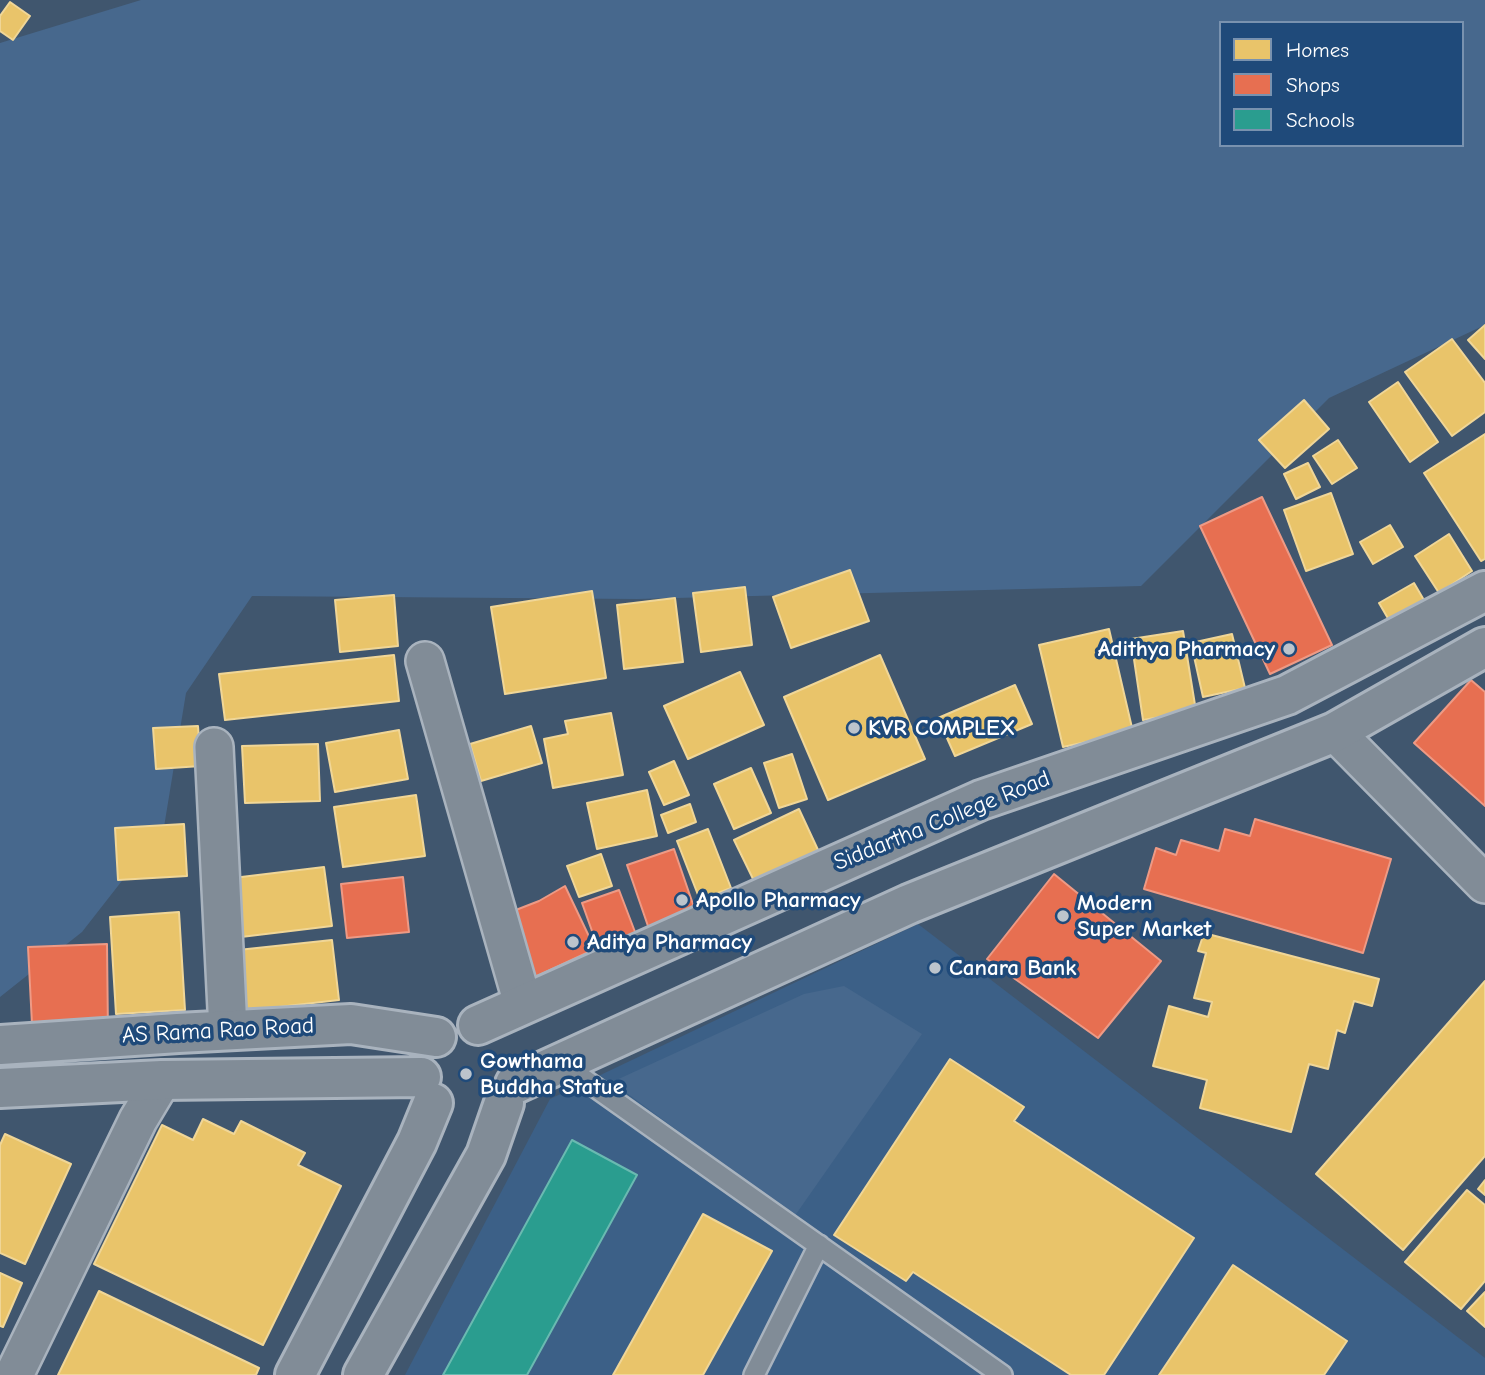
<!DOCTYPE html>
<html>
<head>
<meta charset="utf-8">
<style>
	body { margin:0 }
	#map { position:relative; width:1485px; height:1375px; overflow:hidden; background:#40566e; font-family:"Comic Neue",sans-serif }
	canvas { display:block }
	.legend { position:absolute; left:1219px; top:21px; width:245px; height:126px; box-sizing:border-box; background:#1f4a7a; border:2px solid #7992af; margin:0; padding:9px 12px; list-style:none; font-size:21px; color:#fff }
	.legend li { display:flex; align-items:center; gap:14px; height:35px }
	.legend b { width:35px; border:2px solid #7992af }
</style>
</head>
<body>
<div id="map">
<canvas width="1485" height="1375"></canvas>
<ul class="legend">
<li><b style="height:19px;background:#e9c46a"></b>Homes</li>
<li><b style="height:19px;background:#e76f51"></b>Shops</li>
<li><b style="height:19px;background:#2a9d8f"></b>Schools</li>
</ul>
</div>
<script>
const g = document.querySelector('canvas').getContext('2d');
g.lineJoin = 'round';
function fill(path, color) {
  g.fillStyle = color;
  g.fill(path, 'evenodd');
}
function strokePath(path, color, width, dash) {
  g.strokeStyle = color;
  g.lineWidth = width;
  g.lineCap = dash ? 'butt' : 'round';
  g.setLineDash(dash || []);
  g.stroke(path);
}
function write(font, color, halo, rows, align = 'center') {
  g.font = font + ' "Comic Neue",sans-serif';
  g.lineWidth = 7;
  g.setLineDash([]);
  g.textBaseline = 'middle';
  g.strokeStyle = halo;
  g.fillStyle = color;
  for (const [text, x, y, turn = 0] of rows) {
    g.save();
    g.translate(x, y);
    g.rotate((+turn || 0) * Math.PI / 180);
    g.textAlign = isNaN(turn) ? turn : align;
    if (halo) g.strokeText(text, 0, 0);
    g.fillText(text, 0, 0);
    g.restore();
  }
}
fill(new Path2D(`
	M 918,924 L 1485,1358 L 1485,1375 L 405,1375 L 550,1099 Z`), '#3c6087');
fill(new Path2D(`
	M 141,0 L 1485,0 L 1485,325 L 1329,398 L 1141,586 L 637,599 L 252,596 L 186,693 L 164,827 L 82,932 L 0,997 L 0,43 ZM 1221,23 L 1462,23 L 1462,145 L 1221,145 Z
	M 844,986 L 922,1034 L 794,1217 L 612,1082 L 804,994 Z`), '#47688d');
const homes = new Path2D(`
	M 10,2 L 30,16 L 13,40 L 0,31 L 0,16 Z
	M 1485,325 L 1485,359 L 1468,340 Z
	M 1452,339 L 1485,383 L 1485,412 L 1452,436 L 1405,372 Z
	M 1398,382 L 1438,442 L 1410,462 L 1369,402 Z
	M 1304,400 L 1329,429 L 1285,468 L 1259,440 Z
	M 1485,434 L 1485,559 L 1481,561 L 1424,473 Z
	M 1338,440 L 1357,468 L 1332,484 L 1313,456 Z
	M 1308,463 L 1320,487 L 1296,499 L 1284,474 Z
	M 1331,493 L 1353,554 L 1306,571 L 1284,510 Z
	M 1390,525 L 1403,547 L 1373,564 L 1360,542 Z
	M 1449,534 L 1472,571 L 1439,593 L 1415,556 Z
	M 850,570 L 869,621 L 791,648 L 773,597 Z
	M 1414,583 L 1428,607 L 1393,627 L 1379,603 Z
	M 745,587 L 752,645 L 701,652 L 693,593 Z
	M 592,591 L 606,678 L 505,694 L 491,607 Z
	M 394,595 L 398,646 L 340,652 L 335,600 Z
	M 675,598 L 683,662 L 624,669 L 617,605 Z
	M 1109,629 L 1133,732 L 1063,747 L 1039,645 Z
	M 1183,631 L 1196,711 L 1143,720 L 1131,639 Z
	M 1232,634 L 1245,688 L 1203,697 L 1191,643 Z
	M 394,655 L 399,701 L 225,720 L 219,674 Z
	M 880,655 L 925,759 L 828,800 L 784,697 Z
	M 740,672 L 764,725 L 688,759 L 664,706 Z
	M 1015,685 L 1032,724 L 955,756 L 938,718 Z
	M 611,713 L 623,775 L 553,788 L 544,739 L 568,734 L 565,721 Z
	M 198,726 L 201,766 L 156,769 L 153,728 Z
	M 531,726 L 542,763 L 481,781 L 470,744 Z
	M 399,730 L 408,779 L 335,792 L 326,743 Z
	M 318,744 L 320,801 L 245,803 L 242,746 Z
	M 792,754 L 807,799 L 779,808 L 764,763 Z
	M 674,761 L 689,795 L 664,805 L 649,772 Z
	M 751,768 L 771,813 L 734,829 L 714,784 Z
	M 647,790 L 657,836 L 597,849 L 587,803 Z
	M 416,795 L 425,856 L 343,867 L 334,807 Z
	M 690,804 L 696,822 L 668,833 L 661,815 Z
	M 799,809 L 819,852 L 755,883 L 734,840 Z
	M 184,824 L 187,876 L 118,880 L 115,828 Z
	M 708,829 L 731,888 L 700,900 L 677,841 Z
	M 601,854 L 612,886 L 579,897 L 567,866 Z
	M 324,867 L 332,926 L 241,937 L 233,878 Z
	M 179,912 L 185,1010 L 116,1014 L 110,917 Z
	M 1204,933 L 1379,979 L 1372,1006 L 1354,1001 L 1345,1033 L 1337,1030 L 1328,1069 L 1309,1064 L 1291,1132 L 1200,1108 L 1207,1080 L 1153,1066 L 1169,1006 L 1208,1017 L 1212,1002 L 1194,998 L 1206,953 L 1198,951 Z
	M 332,940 L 339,1000 L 244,1011 L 238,950 Z
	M 1485,981 L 1485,1156 L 1403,1250 L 1316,1174 Z
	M 950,1059 L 1024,1107 L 1014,1121 L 1194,1238 L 1104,1375 L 1071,1375 L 913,1272 L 906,1281 L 834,1235 Z
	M 203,1119 L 234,1134 L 241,1121 L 305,1153 L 298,1165 L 341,1186 L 263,1345 L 94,1264 L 162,1125 L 193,1140 Z
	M 5,1134 L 71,1164 L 25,1264 L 0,1253 L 0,1145 Z
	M 1485,1180 L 1485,1195 L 1478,1189 Z
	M 1467,1190 L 1485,1205 L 1485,1281 L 1461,1309 L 1405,1262 Z
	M 703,1214 L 772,1251 L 703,1375 L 613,1375 Z
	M 1233,1265 L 1347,1341 L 1324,1375 L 1159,1375 Z
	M 0,1273 L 22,1283 L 3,1327 L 0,1326 Z
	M 99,1291 L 259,1368 L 256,1375 L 58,1375 Z
	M 1485,1292 L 1485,1327 L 1467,1311 Z`);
fill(homes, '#e9c46a');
strokePath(homes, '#f0d697', 2);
const shops = new Path2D(`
	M 1262,497 L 1332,645 L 1270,674 L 1200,526 Z
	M 1471,680 L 1485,692 L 1485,806 L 1414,743 Z
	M 1255,819 L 1391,859 L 1363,953 L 1144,889 L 1156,848 L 1176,855 L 1181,840 L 1219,851 L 1225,829 L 1250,836 Z
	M 674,849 L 696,913 L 649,929 L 627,865 Z
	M 1054,874 L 1161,961 L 1098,1038 L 987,959 Z
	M 403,877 L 409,932 L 347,938 L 341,884 Z
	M 565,886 L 595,949 L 533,978 L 503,915 L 539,901 Z
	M 619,890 L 640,945 L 602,959 L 582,903 Z
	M 107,944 L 108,1035 L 32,1024 L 28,947 Z`);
fill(shops, '#e76f51');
strokePath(shops, '#ee9a85', 2);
const schools = new Path2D(`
	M 572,1140 L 637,1175 L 527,1375 L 443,1375 Z`);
fill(schools, '#2a9d8f');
strokePath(schools, '#6abab1', 2);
const lane = new Path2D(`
	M 561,1063 L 1002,1375
	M 754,1375 L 819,1245`);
const street = new Path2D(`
	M 425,661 L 523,1004
	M 1335,732 L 1485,884
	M 214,747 L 228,1030
	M 14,1375 L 138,1120 L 162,1080`);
const secondary = new Path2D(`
	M 478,1025 L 981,800 L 1287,695 L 1485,591
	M 0,1045 L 178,1033 L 351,1024 L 436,1037
	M 515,1084 L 909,904 L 1335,732 L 1485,647
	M 0,1088 L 162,1080 L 421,1077
	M 295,1375 L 417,1142 L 433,1103
	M 363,1375 L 486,1155 L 504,1103`);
strokePath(lane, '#a9b3be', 24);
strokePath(street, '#a9b3be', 42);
strokePath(secondary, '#a9b3be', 44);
strokePath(lane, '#818c97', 19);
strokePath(street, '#818c97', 37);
strokePath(secondary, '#818c97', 38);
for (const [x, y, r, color] of [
	[1289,649,7,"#bcc4cc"],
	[854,728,7,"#bcc4cc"],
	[682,900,7,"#bcc4cc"],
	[1063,916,7,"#bcc4cc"],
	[573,942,7,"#bcc4cc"],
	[935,968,7,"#bcc4cc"],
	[466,1074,7,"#bcc4cc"]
]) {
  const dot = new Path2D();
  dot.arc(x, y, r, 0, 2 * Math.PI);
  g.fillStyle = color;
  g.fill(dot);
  strokePath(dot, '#1f4a7a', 2.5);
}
write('bold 23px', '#fff', '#1f4a7a', [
	["Adithya Pharmacy",1275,649,"right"],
	["KVR COMPLEX",868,728],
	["Apollo Pharmacy",696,900],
	["Modern",1077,903],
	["Super Market",1077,929],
	["Aditya Pharmacy",587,942],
	["Canara Bank",949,968],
	["Gowthama",480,1061],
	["Buddha Statue",480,1087]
], 'left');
write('23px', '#fff', '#1f4a7a', [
	["Siddartha College Road",942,821,-22],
	["AS Rama Rao Road",218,1031,-3]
]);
</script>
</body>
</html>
